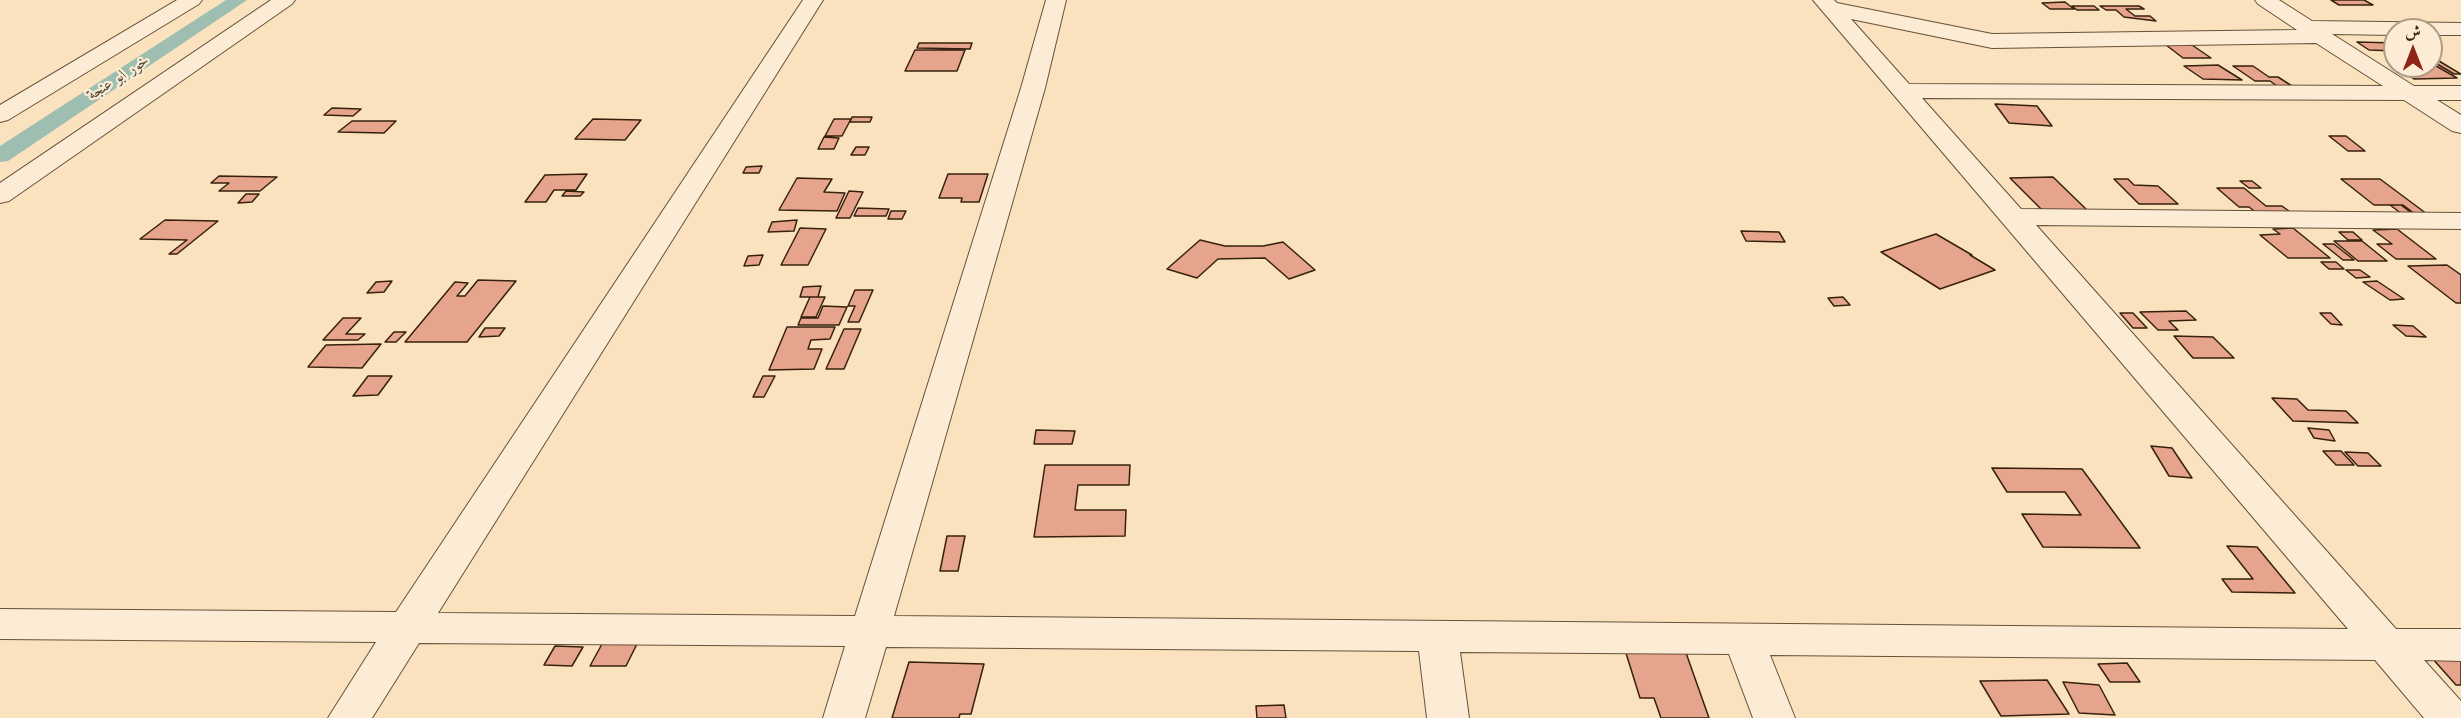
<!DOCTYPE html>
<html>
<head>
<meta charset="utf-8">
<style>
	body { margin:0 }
	#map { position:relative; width:2461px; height:718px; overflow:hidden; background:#fae2be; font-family:Cardo,Amiri,serif }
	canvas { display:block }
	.north { position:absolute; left:2383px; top:18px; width:60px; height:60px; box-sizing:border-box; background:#fcecd5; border:2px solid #ad9b85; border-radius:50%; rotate:0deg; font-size:16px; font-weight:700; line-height:24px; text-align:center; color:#36210d }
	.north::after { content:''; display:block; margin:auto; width:21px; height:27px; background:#8f2418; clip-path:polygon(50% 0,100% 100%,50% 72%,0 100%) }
</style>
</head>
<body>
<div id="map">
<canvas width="2461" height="718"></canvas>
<div class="north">ش</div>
</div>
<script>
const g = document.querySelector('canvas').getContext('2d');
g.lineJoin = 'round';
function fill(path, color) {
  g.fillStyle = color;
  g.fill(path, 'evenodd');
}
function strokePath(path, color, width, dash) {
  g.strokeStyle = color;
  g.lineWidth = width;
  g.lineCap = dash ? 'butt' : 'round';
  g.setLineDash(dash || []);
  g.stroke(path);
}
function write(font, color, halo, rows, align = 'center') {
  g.font = font + ' Cardo,Amiri,serif';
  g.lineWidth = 4.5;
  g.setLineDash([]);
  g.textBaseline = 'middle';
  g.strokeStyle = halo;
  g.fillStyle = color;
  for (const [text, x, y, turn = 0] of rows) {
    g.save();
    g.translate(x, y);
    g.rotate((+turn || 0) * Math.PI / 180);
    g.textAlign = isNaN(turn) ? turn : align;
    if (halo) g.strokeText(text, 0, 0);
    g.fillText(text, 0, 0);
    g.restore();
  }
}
fill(new Path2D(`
	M 226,0 L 247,0 L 8,161 L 0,162 L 0,146 Z`), '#9ebeb1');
const building = new Path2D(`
	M 2331,0 L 2364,0 L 2373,5 L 2339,5 Z
	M 2065,2 L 2074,9 L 2050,9 L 2042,3 Z
	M 2072,6 L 2094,6 L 2099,10 L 2077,10 Z
	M 2100,6 L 2139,6 L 2144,9 L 2126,9 L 2135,16 L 2150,16 L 2156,21 L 2124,17 L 2116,10 L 2106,10 Z
	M 2357,42 L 2395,43 L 2395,51 L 2369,50 Z
	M 919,43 L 972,43 L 970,49 L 917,48 Z
	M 2166,45 L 2192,45 L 2211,58 L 2183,58 Z
	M 915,50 L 965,50 L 957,71 L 905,71 Z
	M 2432,61 L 2439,61 L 2461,74 L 2454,74 Z
	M 2431,63 L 2457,78 L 2414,79 L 2405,73 L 2424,73 L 2415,67 L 2431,66 Z
	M 2218,65 L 2242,80 L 2203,79 L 2184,66 Z
	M 2233,66 L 2253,66 L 2269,77 L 2278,77 L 2292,86 L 2277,86 L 2270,81 L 2255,81 Z
	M 1995,104 L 2037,106 L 2052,126 L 2009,123 Z
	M 332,108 L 361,109 L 353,116 L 324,115 Z
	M 852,117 L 872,117 L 870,122 L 850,122 Z
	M 593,119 L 641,120 L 625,140 L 575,139 Z
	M 834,119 L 851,119 L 842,136 L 825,136 Z
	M 352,121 L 396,121 L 384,133 L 338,132 Z
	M 2329,136 L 2346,136 L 2365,151 L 2348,151 Z
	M 824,137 L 839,138 L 834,149 L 818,149 Z
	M 856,147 L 869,147 L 865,155 L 851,155 Z
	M 762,166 L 759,173 L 743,173 L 746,167 Z
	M 587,174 L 576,190 L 554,190 L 546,202 L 525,202 L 545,175 Z
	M 948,174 L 988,174 L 979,202 L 961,202 L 962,198 L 939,198 Z
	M 219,176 L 277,177 L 260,191 L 219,191 L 229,183 L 211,183 Z
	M 2053,177 L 2088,211 L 2043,211 L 2010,178 Z
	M 797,178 L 832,179 L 824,192 L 845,193 L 837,211 L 779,210 Z
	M 2114,179 L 2128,179 L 2134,185 L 2158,186 L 2178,204 L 2139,204 Z
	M 2341,179 L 2380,179 L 2427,214 L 2415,214 L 2403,205 L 2374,205 Z
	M 2240,181 L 2252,181 L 2261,188 L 2249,188 Z
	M 2217,188 L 2244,188 L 2266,206 L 2282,206 L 2293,214 L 2258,214 L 2249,207 L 2239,207 Z
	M 566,191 L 584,192 L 580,196 L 562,196 Z
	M 849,191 L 863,192 L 850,218 L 836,218 Z
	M 246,194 L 259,194 L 252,202 L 238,203 Z
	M 2390,205 L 2401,205 L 2413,214 L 2402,214 Z
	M 858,208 L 889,209 L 886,216 L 854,216 Z
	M 891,211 L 906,211 L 902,219 L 888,219 Z
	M 165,220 L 218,221 L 177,254 L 169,254 L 187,240 L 140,239 Z
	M 797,220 L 794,231 L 768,232 L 772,222 Z
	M 800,228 L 826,229 L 808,265 L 781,265 Z
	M 2293,228 L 2330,258 L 2288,258 L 2260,235 L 2280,234 L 2273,229 Z
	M 2397,229 L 2436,259 L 2396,259 L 2377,244 L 2392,244 L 2373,230 Z
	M 1741,231 L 1779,232 L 1785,242 L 1746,241 Z
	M 2339,232 L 2353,232 L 2362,240 L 2348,240 Z
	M 1936,234 L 1972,255 L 1970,255 L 1995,270 L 1940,289 L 1881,252 Z
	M 1200,240 L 1225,246 L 1263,246 L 1283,242 L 1315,270 L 1289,279 L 1265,258 L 1218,259 L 1197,278 L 1167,269 Z
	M 2334,241 L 2362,241 L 2387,261 L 2358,261 Z
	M 2323,244 L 2334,244 L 2354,260 L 2343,260 Z
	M 763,255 L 759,265 L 744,266 L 748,256 Z
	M 2321,262 L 2336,262 L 2344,269 L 2329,269 Z
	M 2447,265 L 2461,275 L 2461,303 L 2456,303 L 2408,266 Z
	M 2346,270 L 2360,270 L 2370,277 L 2356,278 Z
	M 478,280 L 516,281 L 467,342 L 405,342 L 455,282 L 468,283 L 457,296 L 465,296 Z
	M 392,281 L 384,292 L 367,293 L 376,282 Z
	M 2377,281 L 2404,299 L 2390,300 L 2363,282 Z
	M 821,286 L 818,297 L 800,297 L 803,287 Z
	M 855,290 L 873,290 L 859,322 L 848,322 L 855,306 L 848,306 Z
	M 810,297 L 825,297 L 816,317 L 801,317 Z
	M 1843,297 L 1850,305 L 1834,306 L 1828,298 Z
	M 823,306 L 847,307 L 839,325 L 798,325 L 801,318 L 818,318 Z
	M 2186,311 L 2196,320 L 2169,321 L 2178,330 L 2158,330 L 2140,312 Z
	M 2120,313 L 2133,313 L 2147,328 L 2133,328 Z
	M 2320,313 L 2331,313 L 2342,325 L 2331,324 Z
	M 343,318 L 361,318 L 346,334 L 365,334 L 358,340 L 323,340 Z
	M 2393,325 L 2413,326 L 2426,337 L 2406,336 Z
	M 787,327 L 835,327 L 830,339 L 811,340 L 808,349 L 822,349 L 814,369 L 769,370 Z
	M 485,328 L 505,328 L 499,336 L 479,337 Z
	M 844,329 L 861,329 L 844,369 L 826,369 Z
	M 394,332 L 406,332 L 396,342 L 385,342 Z
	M 2174,336 L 2213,337 L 2234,358 L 2193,358 Z
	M 381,344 L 362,368 L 308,367 L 326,345 Z
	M 368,376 L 392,376 L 378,395 L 353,396 Z
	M 763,376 L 775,376 L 764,397 L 753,397 Z
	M 2272,398 L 2297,399 L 2308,410 L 2346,411 L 2358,423 L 2293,421 Z
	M 2308,428 L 2329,430 L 2335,441 L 2314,438 Z
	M 1036,430 L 1075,431 L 1072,444 L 1034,444 Z
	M 2151,446 L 2172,448 L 2192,478 L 2169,476 Z
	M 2323,451 L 2341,451 L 2354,465 L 2336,465 Z
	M 2345,452 L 2368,453 L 2381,466 L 2358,466 Z
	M 1045,465 L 1130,465 L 1129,485 L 1078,485 L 1075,510 L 1126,510 L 1125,536 L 1034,537 Z
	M 1992,468 L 2082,469 L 2140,548 L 2043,547 L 2022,514 L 2081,515 L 2065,492 L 2007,492 Z
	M 947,536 L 965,536 L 958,571 L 940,571 Z
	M 2227,546 L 2257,547 L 2295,593 L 2232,592 L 2222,579 L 2253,579 Z
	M 602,644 L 637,644 L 626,666 L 590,666 Z
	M 555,646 L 583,647 L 572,666 L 544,665 Z
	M 1625,650 L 1685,650 L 1709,718 L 1661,718 L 1654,698 L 1640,698 Z
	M 2432,658 L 2461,658 L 2461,685 L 2456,685 Z
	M 909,662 L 984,664 L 971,714 L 960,714 L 959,718 L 892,718 Z
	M 2127,663 L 2140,682 L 2110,682 L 2098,664 Z
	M 2047,680 L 2069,714 L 2001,716 L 1980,681 Z
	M 2063,682 L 2099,685 L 2115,715 L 2079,713 Z
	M 1284,705 L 1286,718 L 1257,718 L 1256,706 Z`);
fill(building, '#e7a48d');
strokePath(building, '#36210d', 1.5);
const minor = new Path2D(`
	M 177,0 L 202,0 L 199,4 L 8,120 L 0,122 L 0,105 Z
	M 271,0 L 295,0 L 292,4 L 9,201 L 0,203 L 0,183 Z
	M 803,0 L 823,0 L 438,613 L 855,616 L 1021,88 L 1046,0 L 1066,0 L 1045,88 L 894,616 L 2348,629 L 1813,0 L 1834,0 L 1837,3 L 1992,34 L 2297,30 L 2258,4 L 2255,0 L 2279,0 L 2312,21 L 2461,23 L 2461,35 L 2431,35 L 2431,30 L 2395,30 L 2395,35 L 2332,34 L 2414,86 L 2461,86 L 2461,100 L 2437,100 L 2461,115 L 2461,133 L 2452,131 L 2404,100 L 1922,98 L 2021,209 L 2461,213 L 2461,229 L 2036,225 L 2396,629 L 2461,629 L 2461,661 L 2424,660 L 2461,701 L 2461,718 L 2424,718 L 2375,660 L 1770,655 L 1795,718 L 1753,718 L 1729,654 L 1460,652 L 1469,718 L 1427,718 L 1419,651 L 886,647 L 865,718 L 823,718 L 845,646 L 419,643 L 372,718 L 328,718 L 376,642 L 0,639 L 0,609 L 396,612 ZM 1851,19 L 1992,48 L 2316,43 L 2383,86 L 1909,84 Z`);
strokePath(minor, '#675139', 2);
fill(minor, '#fcecd5');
write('italic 16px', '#55503e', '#fcecd5', [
	["خور ابو عنجة",119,78,-33]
]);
</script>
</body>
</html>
